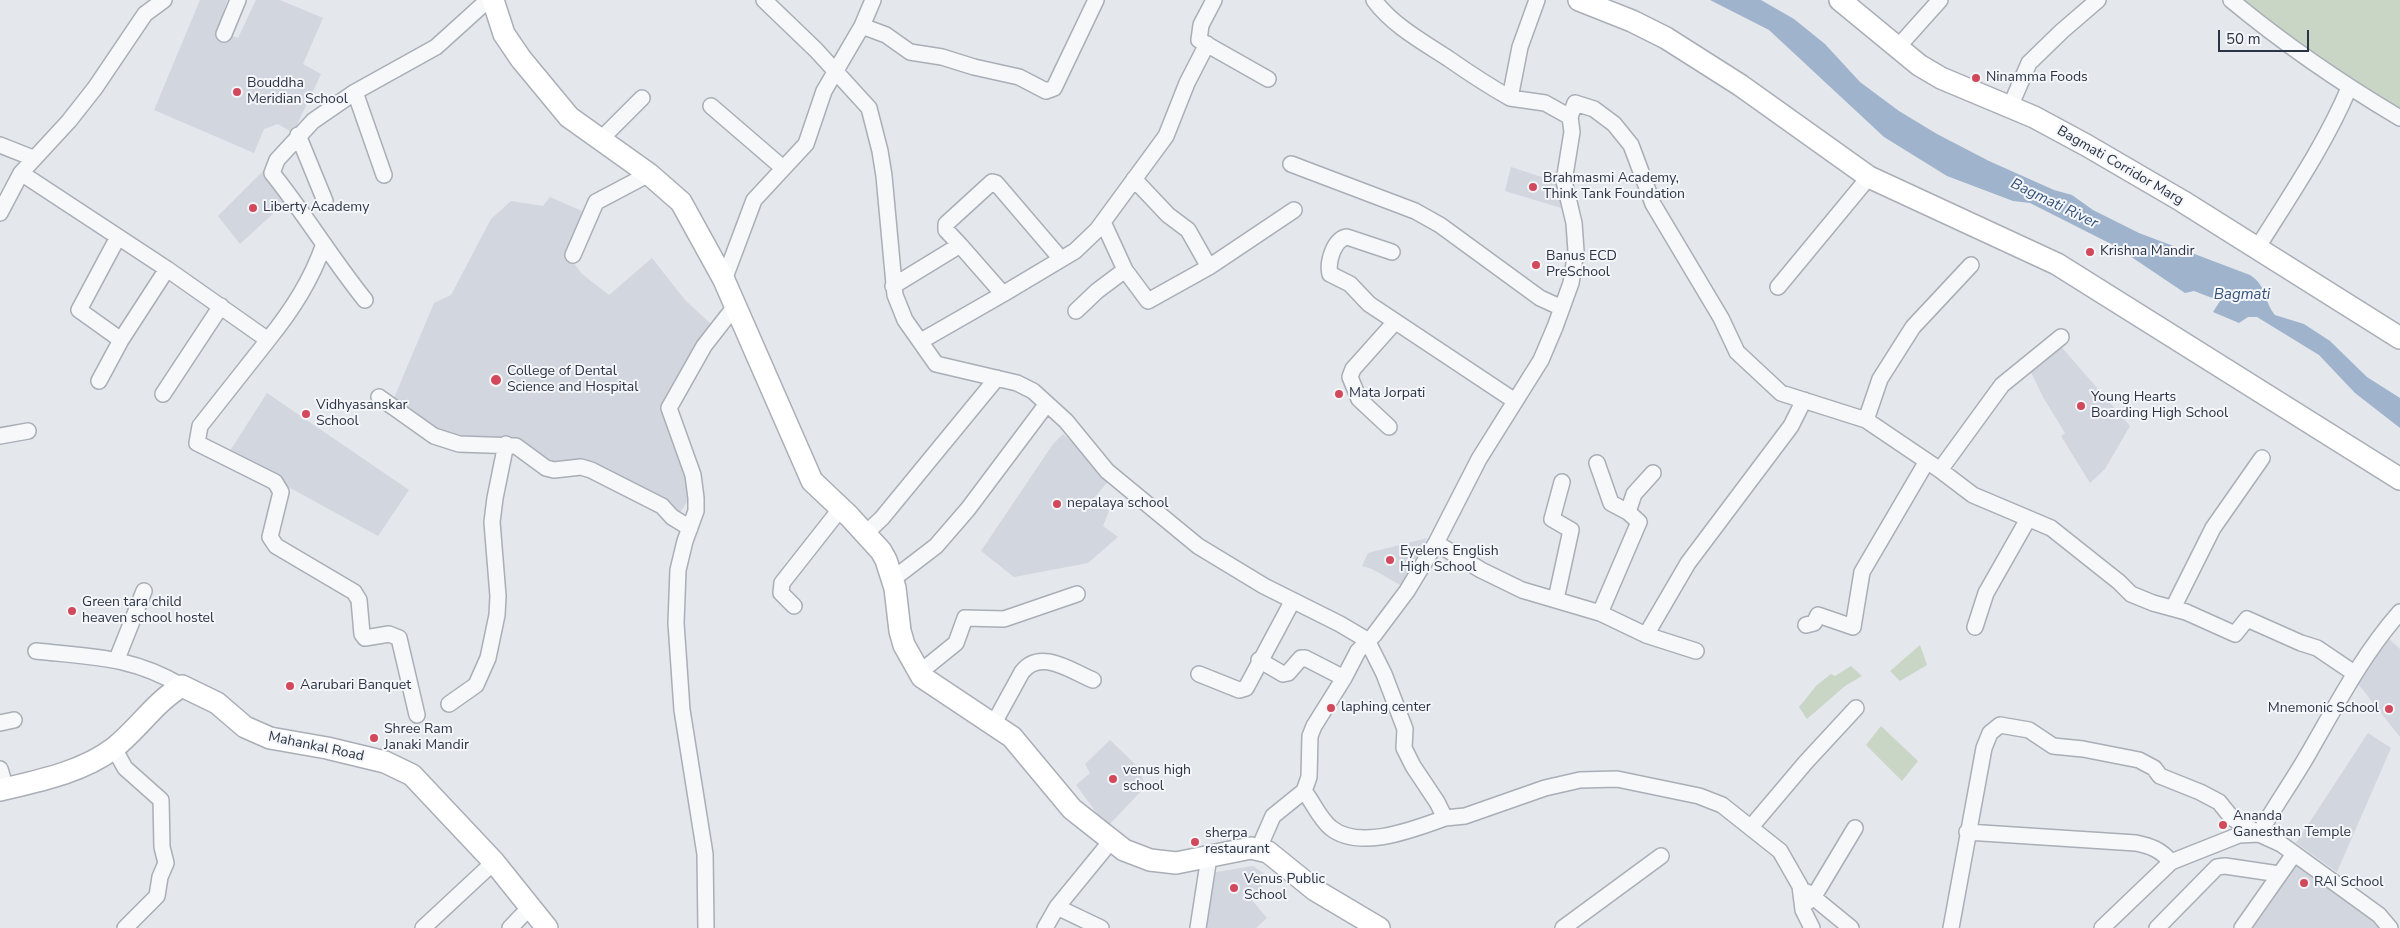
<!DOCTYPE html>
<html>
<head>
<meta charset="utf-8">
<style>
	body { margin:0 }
	#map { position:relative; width:2400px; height:928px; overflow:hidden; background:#e4e7ec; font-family:"Nunito Sans",sans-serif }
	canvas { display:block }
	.scale { position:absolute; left:2218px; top:30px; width:91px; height:22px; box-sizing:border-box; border:2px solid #2b3445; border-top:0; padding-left:6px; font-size:15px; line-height:18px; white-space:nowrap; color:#2b3445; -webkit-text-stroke:4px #f4f6f9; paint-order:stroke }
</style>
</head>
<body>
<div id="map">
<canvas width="2400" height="928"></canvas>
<div class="scale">50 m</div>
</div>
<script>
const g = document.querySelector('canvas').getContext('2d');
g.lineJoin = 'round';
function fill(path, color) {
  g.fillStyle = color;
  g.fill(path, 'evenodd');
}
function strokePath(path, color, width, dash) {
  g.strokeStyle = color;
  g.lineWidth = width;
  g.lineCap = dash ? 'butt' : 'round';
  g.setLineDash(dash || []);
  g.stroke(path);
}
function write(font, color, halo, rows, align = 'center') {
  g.font = font + ' "Nunito Sans",sans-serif';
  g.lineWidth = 4;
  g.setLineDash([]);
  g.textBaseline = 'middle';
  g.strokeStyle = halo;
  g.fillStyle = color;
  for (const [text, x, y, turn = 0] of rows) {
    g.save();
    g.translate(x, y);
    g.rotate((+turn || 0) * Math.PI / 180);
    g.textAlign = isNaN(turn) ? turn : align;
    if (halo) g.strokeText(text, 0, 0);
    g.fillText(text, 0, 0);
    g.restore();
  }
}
fill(new Path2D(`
	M 200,0 L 227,0 L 218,31 L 238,38 L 256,0 L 280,0 L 323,18 L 303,64 L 321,74 L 293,133 L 278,124 L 264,129 L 254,153 L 154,110 Z
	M 1511,167 L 1560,183 L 1561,208 L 1505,191 Z
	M 264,170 L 288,200 L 240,244 L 218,216 Z
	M 550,197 L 582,211 L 568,255 L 582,274 L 609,295 L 652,258 L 685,300 L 713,326 L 664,406 L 691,495 L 678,516 L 669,505 L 550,463 L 512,437 L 452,438 L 394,398 L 434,303 L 451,295 L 491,219 L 511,201 L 543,206 Z
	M 2059,344 L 2130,426 L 2105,469 L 2090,483 L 2061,436 L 2065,433 L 2043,397 L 2029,368 Z
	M 267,393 L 409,490 L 378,536 L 228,454 Z
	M 1063,434 L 1111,478 L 1094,498 L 1109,511 L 1103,526 L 1118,537 L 1088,563 L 1014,577 L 981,551 L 1053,444 Z
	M 1427,538 L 1402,586 L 1372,569 L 1362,566 L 1368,553 Z
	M 2385,635 L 2400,649 L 2400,737 L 2355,680 Z
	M 2368,733 L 2391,748 L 2337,872 L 2296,843 Z
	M 1110,740 L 1140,769 L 1145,787 L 1107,827 L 1076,785 L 1090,773 L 1085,764 Z
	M 2296,858 L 2360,908 L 2379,928 L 2249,928 Z
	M 1253,866 L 1270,878 L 1250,898 L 1267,918 L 1256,928 L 1201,928 L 1210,873 Z`), '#d2d6de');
fill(new Path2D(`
	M 2240,0 L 2400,0 L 2400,114 L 2375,99 Z
	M 1920,645 L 1927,665 L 1900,681 L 1890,671 Z
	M 1851,666 L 1862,676 L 1845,686 L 1807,719 L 1799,707 L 1817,685 L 1831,674 L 1835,676 Z
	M 1881,726 L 1918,761 L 1902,781 L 1866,745 Z`), '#c9d6c5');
fill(new Path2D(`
	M 1710,0 L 1761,0 L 1794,19 L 1825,44 L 1860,82 L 1899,111 L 1937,134 L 1989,161 L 2054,190 L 2072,195 L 2093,210 L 2139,233 L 2250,275 C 2268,287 2263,300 2275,315 L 2304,324 L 2330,341 L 2367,377 L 2400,398 L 2400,428 L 2355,393 L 2319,355 L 2257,317 L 2248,317 L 2239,323 L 2213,312 L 2220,301 L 2194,291 L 2185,293 L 2115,246 L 2030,203 L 2013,201 L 1947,176 L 1884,137 L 1769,30 Z`), '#9fb4cc');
const street = new Path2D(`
	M 764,0 L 816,50 L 869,108 L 880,151 L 884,176 L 895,295 L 905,320 L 936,364 L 1017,383 L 1033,391 L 1066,421 L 1107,471 L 1198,546 L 1264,586 L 1340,624 L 1367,640 L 1384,674 L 1405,729 L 1404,748 L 1413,766 L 1437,802 L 1445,818 L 1465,816 L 1545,788 L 1580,780 L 1617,779 L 1699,796 L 1722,805 L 1780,851 L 1800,886 L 1803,910 L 1812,928
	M 1214,0 L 1201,25 L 1199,40 L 1268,79
	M 1374,0 C 1392,25 1423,42 1449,59 C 1469,73 1489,86 1510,98
	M 2231,0 C 2284,44 2341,83 2400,118
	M 862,26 L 886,35 L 910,52 L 942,57 L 974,67 L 1019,77 L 1046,91 L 1054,88 L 1096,0
	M 224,34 L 238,0
	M 1897,48 L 1940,0
	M 355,92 L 384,175
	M 711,106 L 783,168
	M 2010,107 L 2029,63 L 2062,31 L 2098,0
	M 1570,117 L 1575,103 L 1594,109 L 1614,124 L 1631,145 L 1653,204 L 1721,318 L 1737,352 L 1781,393 L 1866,420 L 1940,470 L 1973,495 L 2051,528 L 2119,582 L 2131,594 L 2153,603 L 2186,612 L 2235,634 L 2247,619 L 2301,643 L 2317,648 L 2354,673
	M 298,135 L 325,201
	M 600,140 L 642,98
	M 0,145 L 33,158
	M 1291,164 L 1415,211 L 1440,225 L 1540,298 L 1562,308
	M 21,173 L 167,269 L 268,340 C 292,310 311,281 324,244
	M 1134,179 L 1168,215 L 1188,230 L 1209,267
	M 0,213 L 21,173 L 69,121 L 95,88 L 145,14 L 164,0
	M 1103,222 L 1125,270 L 1148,301 L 1209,267 L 1294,210
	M 118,237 L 79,310 L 121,340
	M 960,245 L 946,230 L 946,224 L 992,182 L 996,183 L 1061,259
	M 2256,250 C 2289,197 2325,145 2349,88
	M 1392,252 L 1347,237 C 1334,239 1327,262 1330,274 L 1350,284 L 1369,304 L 1515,401
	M 573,255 L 596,202 L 649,174
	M 724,280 L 754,200 L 806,144 L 824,91 L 862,26 L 873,0
	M 893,286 L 960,245 L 1003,294 L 921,341
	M 1778,287 L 1869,177
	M 1003,294 L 1075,251 L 1097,230 L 1166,136 L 1187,83 L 1207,44
	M 365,300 C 332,259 305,214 272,173 L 277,160 L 313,121 L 355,92 L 436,47 L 488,0
	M 1076,311 L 1097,291 L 1125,270
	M 268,340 L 200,426 L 197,443 L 275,482 L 281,492 L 270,537 L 276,546 L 354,592 L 359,600 L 362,634 L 365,638 L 389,634 L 399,638 L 417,715
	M 99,381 L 121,340 L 167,269
	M 163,394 L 221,306
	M 379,397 L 434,436 L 459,444 L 516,446 L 546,468 L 554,470 L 581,467 L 591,470 L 662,506 L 672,517 L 690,528
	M 1866,420 L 1880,379 L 1913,327 L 1971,265
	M 1389,427 L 1359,399 L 1350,377 L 1353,369 L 1395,322
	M 0,436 L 28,431
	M 1597,463 L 1611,503 L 1628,512
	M 1940,470 L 2002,385 L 2061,337
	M 865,534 L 882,518 L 997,378
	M 1436,543 L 1481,570 L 1522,590 L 1600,613 L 1639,522 L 1628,512 L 1634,494 L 1653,473
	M 893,579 L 936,546 L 968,509 L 1046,405
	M 1556,599 L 1571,530 L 1552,519 L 1562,482
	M 794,606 L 781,593 L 782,583 L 841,508
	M 2173,608 L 2213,528 L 2262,458
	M 1600,613 L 1646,635 L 1696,651
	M 1806,625 L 1814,623 L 1818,615 L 1853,627 L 1862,572 L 1927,461
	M 1975,627 L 1986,593 L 2028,519
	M 1646,635 L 1688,563 L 1791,426 L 1804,400
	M 36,651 C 92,657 131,656 182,686
	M 117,659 L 144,591
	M 1259,660 L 1283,674 L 1288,673 L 1301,658 L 1305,658 L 1344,678
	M 919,673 L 956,643 L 965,618 L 1004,619 L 1077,594
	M 1199,674 L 1239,690 L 1246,688 L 1292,602
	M 449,704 L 476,685 L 488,658 L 497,615 L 498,596 L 492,522 L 495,498 L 506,444
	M 0,723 L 14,720
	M 994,723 L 1022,672 C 1040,648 1071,671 1093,680
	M 114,748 L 125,768 L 161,800 L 162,847 L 166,863 L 160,877 L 157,896 L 125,928
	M 0,769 L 6,789
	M 1304,791 C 1313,802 1319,818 1331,828 C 1360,851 1414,829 1445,818
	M 1751,827 L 1806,762 L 1856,708
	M 1967,832 L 2136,843 C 2151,846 2161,850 2171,862
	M 1259,848 L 1273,816 L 1304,791 L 1309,777 L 1310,736 L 1314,726 L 1344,678 L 1358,651 L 1374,635 L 1407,591 L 1436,543 L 1479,459 L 1541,360 L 1555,327 L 1571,283 L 1576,251 L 1574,223 L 1564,181 L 1572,132 L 1570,117 L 1545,103 L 1510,98 L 1520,47 L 1537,0
	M 1807,892 L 1851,928
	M 1803,905 L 1813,898 L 1855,828
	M 1057,907 L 1101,928
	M 423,928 L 494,862
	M 510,928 L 530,907
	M 706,928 L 705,854 L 682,710 L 676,623 L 678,570 L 685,541 L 696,511 L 696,498 L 693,475 L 669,408 L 704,346 L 736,305
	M 1045,928 L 1057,907 L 1111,841
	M 1198,928 L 1209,857
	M 1563,928 L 1661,856
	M 1951,928 L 1984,748 L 1990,733 L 2000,725 L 2029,730 L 2053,746 L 2083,749 L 2139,760 L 2154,768 L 2160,776 L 2200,792 L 2219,802 L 2232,818 L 2259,834 C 2274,807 2292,782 2307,756 C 2336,706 2362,655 2400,612
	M 2102,928 L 2171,862 L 2239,835 L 2259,834 L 2281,844 L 2379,915 L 2390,928
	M 2157,928 L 2217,867 L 2225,866 L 2279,874
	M 2242,928 L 2294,854`);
const secondary = new Path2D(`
	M 493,0 L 504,34 L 521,59 L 569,117 L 649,174 L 681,202 L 724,280 L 812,481 L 849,516 L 881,551 L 886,560 L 895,588 L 900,631 L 904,645 L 922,677 L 1012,737 L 1072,809 L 1124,850 L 1150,860 L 1176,863 L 1251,848 L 1268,852 L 1315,890 L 1379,928
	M 1579,0 L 1632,21 L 1666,38 L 1740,85 L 1869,177 L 2057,264 L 2400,479
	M 1840,0 L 1919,65 L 1941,78 L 2034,117 L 2086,145 L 2182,201 L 2400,338
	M 0,790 C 38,781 83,772 114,748 C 138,729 156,701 182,686 L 217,703 L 245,727 L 270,738 L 327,748 L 385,762 L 412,775 L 494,862 L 547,928`);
strokePath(street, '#a9aeb7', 18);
strokePath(secondary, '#a9aeb7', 24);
strokePath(street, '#f7f8fa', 15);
strokePath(secondary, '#fff', 21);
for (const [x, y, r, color] of [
	[1976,78,5,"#d1495b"],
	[237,92,5,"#d1495b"],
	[1533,187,5,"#d1495b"],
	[253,208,5,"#d1495b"],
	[2090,252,5,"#d1495b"],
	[1536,265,5,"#d1495b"],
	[496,380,6,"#d1495b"],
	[1339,394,5,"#d1495b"],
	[2081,406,5,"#d1495b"],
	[306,414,5,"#d1495b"],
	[1057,504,5,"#d1495b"],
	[1390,560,5,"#d1495b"],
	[72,611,5,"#d1495b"],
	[290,686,5,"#d1495b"],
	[1331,708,5,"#d1495b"],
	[2389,709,5,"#d1495b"],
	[374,738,5,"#d1495b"],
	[1113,779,5,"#d1495b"],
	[2223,825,5,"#d1495b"],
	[1195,842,5,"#d1495b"],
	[2304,883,5,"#d1495b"],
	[1234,888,5,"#d1495b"]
]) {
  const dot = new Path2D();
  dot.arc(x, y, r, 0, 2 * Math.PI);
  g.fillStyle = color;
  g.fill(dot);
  strokePath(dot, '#f4f6f9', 2);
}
write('14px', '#2b3445', '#f4f6f9', [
	["Ninamma Foods",1986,78],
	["Bouddha",247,84],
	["Meridian School",247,100],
	["Brahmasmi Academy,",1543,179],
	["Think Tank Foundation",1543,195],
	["Liberty Academy",263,208],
	["Krishna Mandir",2100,252],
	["Banus ECD",1546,257],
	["PreSchool",1546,273],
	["College of Dental",507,372],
	["Science and Hospital",507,388],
	["Mata Jorpati",1349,394],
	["Young Hearts",2091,398],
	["Boarding High School",2091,414],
	["Vidhyasanskar",316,406],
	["School",316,422],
	["nepalaya school",1067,504],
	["Eyelens English",1400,552],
	["High School",1400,568],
	["Green tara child",82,603],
	["heaven school hostel",82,619],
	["Aarubari Banquet",300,686],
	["laphing center",1341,708],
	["Mnemonic School",2379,709,"right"],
	["Shree Ram",384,730],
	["Janaki Mandir",384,746],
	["venus high",1123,771],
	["school",1123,787],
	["Ananda",2233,817],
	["Ganesthan Temple",2233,833],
	["sherpa",1205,834],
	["restaurant",1205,850],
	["Venus Public",1244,880],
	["School",1244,896],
	["RAI School",2314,883]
], 'left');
write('14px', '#2b3445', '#f4f6f9', [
	["Bagmati Corridor Marg",2120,166,30],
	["Mahankal Road",316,747,12]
]);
write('italic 15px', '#34527a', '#f4f6f9', [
	["Bagmati River",2054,204,26],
	["Bagmati",2242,295]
]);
</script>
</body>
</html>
